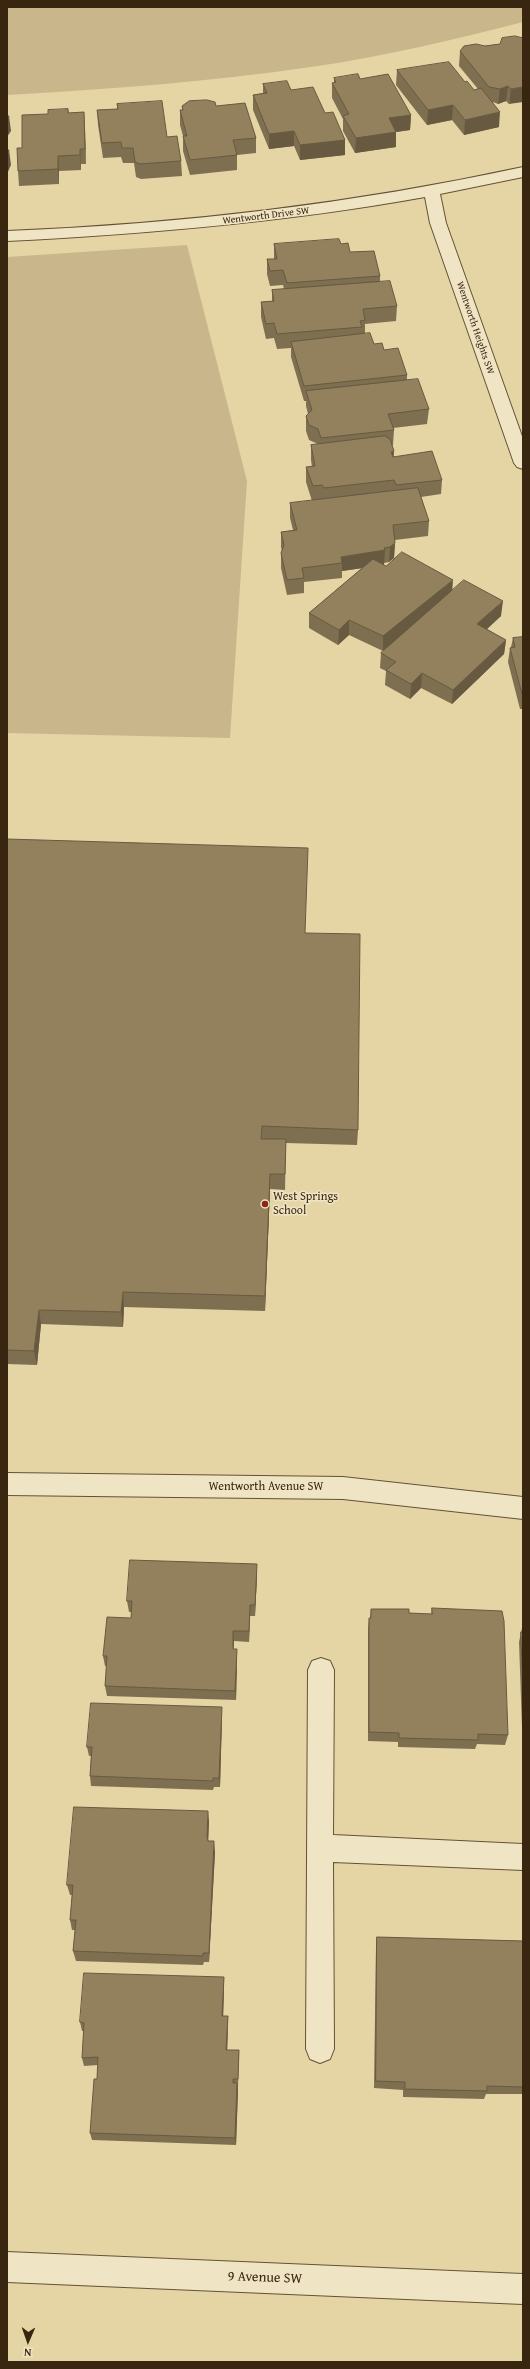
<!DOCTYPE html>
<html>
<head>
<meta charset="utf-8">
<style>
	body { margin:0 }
	#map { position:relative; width:530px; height:2369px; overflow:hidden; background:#e6d5a4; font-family:"Gentium Book Plus",serif }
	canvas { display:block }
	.frame { position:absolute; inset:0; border:8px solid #392610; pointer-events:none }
	.north { position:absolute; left:8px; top:2321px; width:40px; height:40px; -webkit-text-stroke:3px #efe4c4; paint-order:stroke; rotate:182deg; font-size:11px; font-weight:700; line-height:16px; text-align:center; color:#392610 }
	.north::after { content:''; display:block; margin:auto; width:14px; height:18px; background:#392610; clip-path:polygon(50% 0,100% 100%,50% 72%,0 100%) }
</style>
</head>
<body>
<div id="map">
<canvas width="530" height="2369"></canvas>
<div class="frame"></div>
<div class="north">N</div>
</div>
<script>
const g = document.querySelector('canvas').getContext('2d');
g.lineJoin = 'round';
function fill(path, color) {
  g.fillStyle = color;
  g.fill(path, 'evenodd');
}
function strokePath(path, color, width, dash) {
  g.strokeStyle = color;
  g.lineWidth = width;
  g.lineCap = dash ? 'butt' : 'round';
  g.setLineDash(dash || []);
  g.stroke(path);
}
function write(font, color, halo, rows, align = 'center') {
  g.font = font + ' "Gentium Book Plus",serif';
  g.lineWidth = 3;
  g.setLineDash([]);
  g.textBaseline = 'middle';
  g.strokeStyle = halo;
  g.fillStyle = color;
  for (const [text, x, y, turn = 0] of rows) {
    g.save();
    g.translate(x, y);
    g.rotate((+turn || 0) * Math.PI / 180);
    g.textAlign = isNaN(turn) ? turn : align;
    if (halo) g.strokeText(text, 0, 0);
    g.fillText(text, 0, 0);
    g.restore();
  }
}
fill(new Path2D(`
	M 7,7 L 523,7 L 523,22 C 453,40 382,57 311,67 C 210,82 109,89 7,95 Z
	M 187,245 L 247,481 L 230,738 L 7,733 L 7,257 Z`), '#c9b78b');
const minor = new Path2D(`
	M 523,167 L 523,177 L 440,194 L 446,223 L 523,439 L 523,469 L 517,467 L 514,463 L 430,223 L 425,197 C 287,222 147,234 7,241 L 7,231 C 181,224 352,204 523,167 Z
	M 7,1473 L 343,1477 L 523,1497 L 523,1519 L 343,1499 L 7,1495 Z
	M 321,1658 L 330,1661 L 334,1670 L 333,1835 L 523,1844 L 523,1870 L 333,1862 L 334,2049 L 330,2059 L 320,2063 L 310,2059 L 306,2049 L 308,1670 L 312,1661 Z
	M 7,2252 L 523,2274 L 523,2304 L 7,2282 Z`);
strokePath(minor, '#645235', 2);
fill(minor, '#efe4c4');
fill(new Path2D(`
	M 523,38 L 509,104 L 506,101 L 498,104 L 493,102 L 499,127 L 464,135 L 452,120 L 427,125 L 396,85 L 397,70 L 465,82 L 474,90 L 478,89 L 459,66 L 460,51 L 485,46 L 500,44 Z
	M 334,78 L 360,79 L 411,115 L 410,130 L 396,132 L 396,147 L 355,153 L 343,131 L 343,119 L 332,98 L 332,83 L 334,83 Z
	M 263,84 L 291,90 L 325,113 L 345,140 L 345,155 L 300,160 L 294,146 L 269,149 L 253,110 L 253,95 L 263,93 Z
	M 117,104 L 167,137 L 181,161 L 182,176 L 141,179 L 136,177 L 134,163 L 123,163 L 121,157 L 103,158 L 98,125 L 97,110 L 117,109 Z
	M 182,106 L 216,106 L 256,138 L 256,153 L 237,155 L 237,170 L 190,175 L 183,151 L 183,136 L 180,125 L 180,110 L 182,110 Z
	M 68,109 L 69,113 L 84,112 L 86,164 L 81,164 L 81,170 L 59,171 L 59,184 L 19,186 L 18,171 L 22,148 L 48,114 Z
	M 274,244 L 341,244 L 350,252 L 380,276 L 380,281 L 397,306 L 396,321 L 365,324 L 365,334 L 374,344 L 384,350 L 407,375 L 407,381 L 429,409 L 427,424 L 393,428 L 394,430 L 393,445 L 392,445 L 394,451 L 393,457 L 442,480 L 441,494 L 421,497 L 429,521 L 428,536 L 395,540 L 394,558 L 389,562 L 384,563 L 384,565 L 383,565 L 452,591 L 501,616 L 487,629 L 506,640 L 504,654 L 452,704 L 421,688 L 410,699 L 385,685 L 386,671 L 380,668 L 381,653 L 398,638 L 383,651 L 349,635 L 338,645 L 309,628 L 309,613 L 362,568 L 342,571 L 342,578 L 304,582 L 304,593 L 287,595 L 281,568 L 281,553 L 282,551 L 281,547 L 281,532 L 293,530 L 290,518 L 290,503 L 312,501 L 306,482 L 306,467 L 312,467 L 311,460 L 311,445 L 318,444 L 309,440 L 306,431 L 306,416 L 308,414 L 306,406 L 306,401 L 304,401 L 291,357 L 291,348 L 277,349 L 274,338 L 266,339 L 261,317 L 261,302 L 272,301 L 272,290 L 284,289 L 283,285 L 270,286 L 267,274 L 267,259 L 274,259 Z
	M 523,637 L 523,709 L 520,709 L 508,662 L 510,648 L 511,647 L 513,638 Z
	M 7,839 L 305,933 L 358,1130 L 357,1145 L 286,1143 L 285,1190 L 270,1189 L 265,1311 L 124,1307 L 123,1327 L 41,1324 L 37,1365 L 7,1364 Z
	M 257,1575 L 255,1616 L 250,1616 L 249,1642 L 234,1641 L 233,1649 L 237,1659 L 236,1700 L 107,1696 L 105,1686 L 107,1666 L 105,1666 L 103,1656 L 131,1618 L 132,1612 L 129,1612 L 127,1601 Z
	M 432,1608 L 508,1735 L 505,1745 L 477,1744 L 475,1749 L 398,1747 L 398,1742 L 368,1741 L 368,1628 L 369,1618 L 370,1618 L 371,1609 L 409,1613 L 431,1614 Z
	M 523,1623 L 523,1756 L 519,1642 Z
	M 222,1717 L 220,1787 L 214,1787 L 213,1790 L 91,1786 L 90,1776 L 91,1756 L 89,1756 L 87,1747 Z
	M 209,1821 L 208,1840 L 215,1852 L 209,1962 L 204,1962 L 203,1965 L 76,1961 L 73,1951 L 75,1930 L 72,1930 L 70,1920 L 72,1895 L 70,1895 L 67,1885 Z
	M 377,1937 L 523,1941 L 523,2094 L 486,2094 L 484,2099 L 403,2097 L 403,2090 L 374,2088 L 376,1946 Z
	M 224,1977 L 224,1986 L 223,2016 L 228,2016 L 228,2024 L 227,2050 L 239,2050 L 239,2058 L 236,2145 L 92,2140 L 90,2133 L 97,2079 L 98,2065 L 84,2066 L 82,2058 L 84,2031 L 82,2031 L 80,2022 Z`), '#7e6f50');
fill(new Path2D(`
	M 508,86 L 506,101 L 498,104 L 500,89 Z
	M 523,87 L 523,102 L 509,104 L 511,89 Z
	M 453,105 L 452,120 L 427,125 L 428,110 Z
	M 84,112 L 85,127 L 86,164 L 85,149 Z
	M 500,112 L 499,127 L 464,135 L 465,120 Z
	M 411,115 L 410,130 L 396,132 L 396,147 L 355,153 L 356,138 L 389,118 Z
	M 9,116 L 11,131 L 7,137 L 7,120 Z
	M 294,131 L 294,146 L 269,149 L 269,134 Z
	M 345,140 L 345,155 L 300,160 L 300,145 Z
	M 80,149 L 81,164 L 81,170 L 80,155 Z
	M 9,150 L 11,165 L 7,174 L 7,156 Z
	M 58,156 L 59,171 L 59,184 L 58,169 Z
	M 394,451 L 393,466 L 391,452 Z
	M 395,543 L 394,558 L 389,562 L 390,547 Z
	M 385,550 L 384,565 L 342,571 L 342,563 L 341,557 Z
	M 453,580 L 452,595 L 383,651 L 383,636 Z
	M 503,601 L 501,616 L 476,639 L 477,624 Z
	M 349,620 L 349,635 L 338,645 L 339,630 Z
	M 506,640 L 504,654 L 452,704 L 453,690 Z
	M 422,673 L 421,688 L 410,699 L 411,684 Z
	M 270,1174 L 270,1189 L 265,1311 L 265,1296 Z
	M 123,1292 L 124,1307 L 123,1327 L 121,1312 Z
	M 39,1310 L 41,1324 L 37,1365 L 34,1351 Z
	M 257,1564 L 257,1575 L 255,1616 L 255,1605 Z
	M 250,1605 L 250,1616 L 249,1642 L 249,1631 Z
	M 233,1631 L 234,1641 L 233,1659 Z
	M 237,1649 L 237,1659 L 236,1700 L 235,1691 Z
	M 222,1707 L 222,1717 L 220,1787 L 219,1778 Z
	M 208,1811 L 209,1821 L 208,1847 L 207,1837 Z
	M 214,1841 L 215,1852 L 209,1962 L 209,1953 Z
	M 224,1977 L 224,1986 L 223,2024 L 222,2016 Z
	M 228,2016 L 228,2024 L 227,2058 L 226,2050 Z
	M 237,2083 L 238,2091 L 236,2145 L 235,2138 Z`), '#675a41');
const building = new Path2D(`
	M 515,36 L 523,38 L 523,87 L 511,89 L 508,86 L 500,89 L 489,87 L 460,51 L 464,46 L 476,44 L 485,46 L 500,44 L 502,38 Z
	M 449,62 L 465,82 L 467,81 L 474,90 L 481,88 L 500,112 L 465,120 L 453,105 L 428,110 L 397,70 Z
	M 358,74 L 360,79 L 388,74 L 411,115 L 389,118 L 396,132 L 356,138 L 343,116 L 349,114 L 332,83 L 336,82 L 334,78 Z
	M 287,81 L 291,90 L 313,87 L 325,113 L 333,112 L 345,140 L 300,145 L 294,131 L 269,134 L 253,95 L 267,93 L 263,84 Z
	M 207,100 L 215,102 L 216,106 L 245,103 L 256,138 L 233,140 L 237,155 L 190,160 L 183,136 L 187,136 L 180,110 L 183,110 L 182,106 L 189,101 Z
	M 162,101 L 167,137 L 177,136 L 181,161 L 140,164 L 135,162 L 133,148 L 122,148 L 121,142 L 102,143 L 97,110 L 118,109 L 117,104 Z
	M 68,109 L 68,113 L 84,112 L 85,149 L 80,149 L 80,155 L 58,156 L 58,169 L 18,171 L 17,148 L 22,148 L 22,115 L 48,114 L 48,110 Z
	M 7,116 L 9,116 L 7,120 Z
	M 7,150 L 9,150 L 7,156 Z
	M 339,239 L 341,244 L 348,243 L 350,252 L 374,251 L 380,276 L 287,283 L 283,270 L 270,271 L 267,259 L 277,259 L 274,244 Z
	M 390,281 L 397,306 L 363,309 L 365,320 L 360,321 L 362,327 L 277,334 L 274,323 L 266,324 L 261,302 L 274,301 L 272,290 Z
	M 370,333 L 374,344 L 382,343 L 384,350 L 398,348 L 407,375 L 304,386 L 291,342 Z
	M 418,379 L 429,409 L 388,414 L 394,430 L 321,438 L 318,429 L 309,425 L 306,416 L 312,410 L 306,391 Z
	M 385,436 L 390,439 L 394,451 L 391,452 L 393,457 L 432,451 L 442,480 L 396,485 L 394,480 L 324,488 L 322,485 L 313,486 L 306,467 L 315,466 L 311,445 Z
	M 418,488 L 429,521 L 393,525 L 395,543 L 390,547 L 384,548 L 385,550 L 341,557 L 342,563 L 302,568 L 304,578 L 287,580 L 281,553 L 284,545 L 281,532 L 297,530 L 290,503 Z
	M 402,552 L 453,580 L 383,636 L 349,620 L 339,630 L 309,613 L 373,559 L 386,566 Z
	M 464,580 L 503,601 L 477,624 L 506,640 L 453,690 L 422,673 L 411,684 L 386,670 L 396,662 L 381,653 Z
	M 523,637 L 523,694 L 522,694 L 510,648 L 515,647 L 513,638 Z
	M 7,839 L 308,848 L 305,933 L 360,934 L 358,1130 L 262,1126 L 261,1139 L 286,1139 L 285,1174 L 270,1174 L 265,1296 L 123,1292 L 121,1312 L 39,1310 L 34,1351 L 7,1350 Z
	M 130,1560 L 257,1564 L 255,1605 L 250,1605 L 249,1631 L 233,1631 L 233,1649 L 237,1649 L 235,1691 L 105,1686 L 107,1656 L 103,1656 L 107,1617 L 131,1618 L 132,1601 L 127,1601 Z
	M 432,1608 L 502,1611 L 504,1621 L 508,1735 L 478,1734 L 478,1740 L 399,1738 L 399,1733 L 369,1732 L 369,1618 L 371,1618 L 371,1609 L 409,1609 L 409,1613 L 432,1614 Z
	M 521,1632 L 523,1632 L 523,1680 Z
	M 91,1703 L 222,1707 L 219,1778 L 213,1778 L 213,1781 L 90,1776 L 92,1747 L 87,1747 Z
	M 74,1807 L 208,1811 L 207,1837 L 208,1841 L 214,1841 L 209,1953 L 203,1953 L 203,1956 L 73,1951 L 76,1920 L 70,1920 L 73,1885 L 67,1885 Z
	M 377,1937 L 523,1941 L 523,2087 L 487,2086 L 487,2091 L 405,2089 L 405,2082 L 376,2081 Z
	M 84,1973 L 224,1977 L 222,2016 L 228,2016 L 226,2050 L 239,2050 L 238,2079 L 233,2079 L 233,2083 L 237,2083 L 235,2138 L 90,2133 L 94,2079 L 97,2079 L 98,2057 L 82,2058 L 84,2023 L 80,2022 Z`);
fill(building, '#93815d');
strokePath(building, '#675a41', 1);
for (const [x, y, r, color] of [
	[265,1204,4,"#8f2418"]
]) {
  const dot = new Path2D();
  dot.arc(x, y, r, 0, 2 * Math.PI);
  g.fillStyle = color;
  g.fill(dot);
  strokePath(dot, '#efe4c4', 1.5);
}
write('10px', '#392610', '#efe4c4', [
	["Wentworth Drive SW",266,216,-7],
	["Wentworth Heights SW",475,328,71]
]);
write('12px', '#392610', '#efe4c4', [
	["West Springs",273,1197],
	["School",273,1211]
], 'left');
write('12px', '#392610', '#efe4c4', [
	["Wentworth Avenue SW",266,1487]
]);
write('14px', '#392610', '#efe4c4', [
	["9 Avenue SW",265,2278,2]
]);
</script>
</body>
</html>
